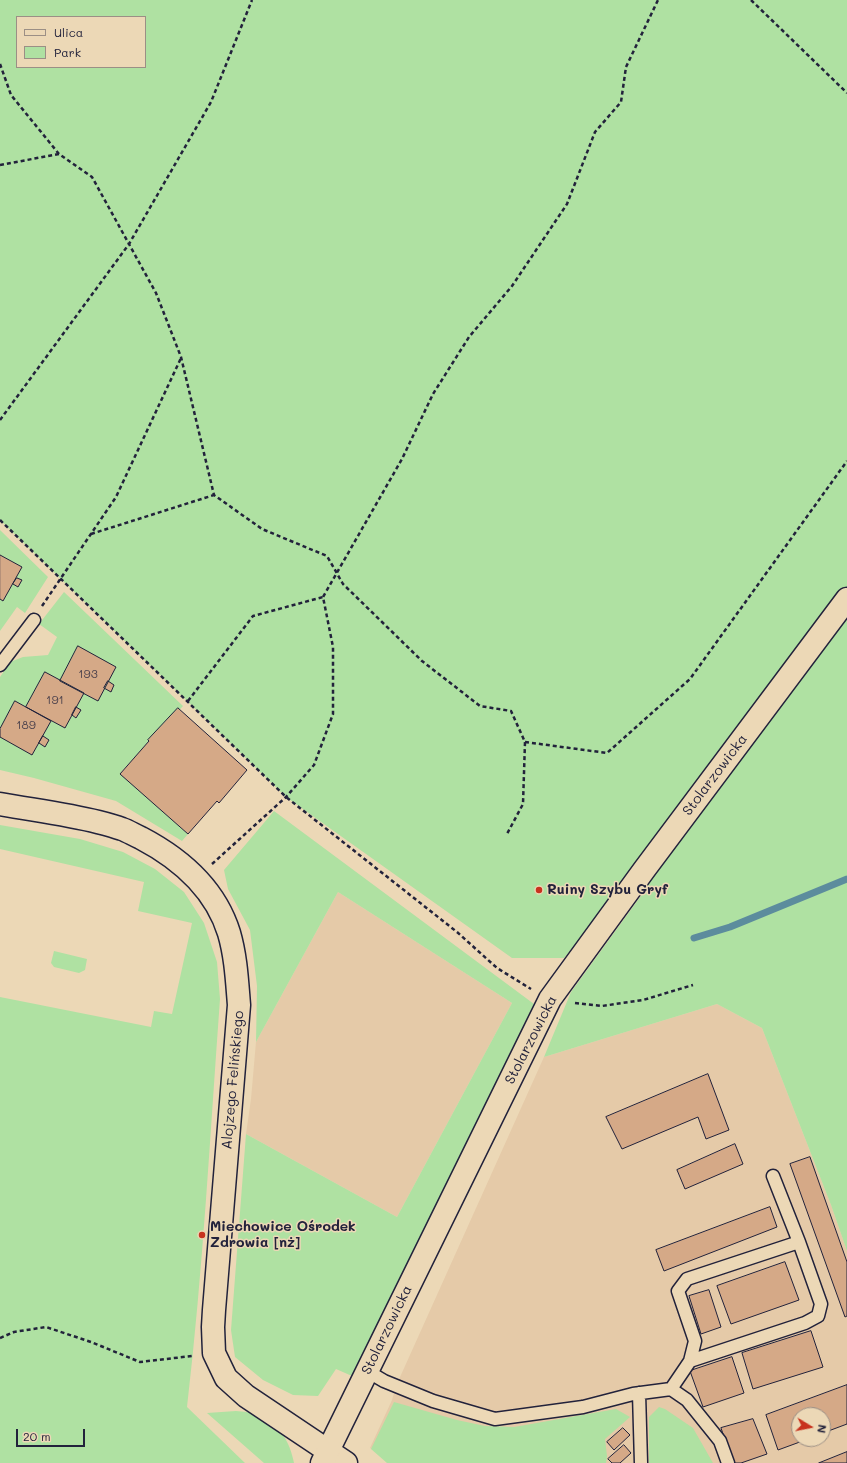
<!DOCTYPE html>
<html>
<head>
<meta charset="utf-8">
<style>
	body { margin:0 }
	#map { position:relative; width:847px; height:1463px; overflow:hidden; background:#ecd8b6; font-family:Mali,sans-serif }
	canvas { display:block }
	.legend { position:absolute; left:16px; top:16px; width:130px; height:52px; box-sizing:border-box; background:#ecd8b6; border:1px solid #9b8f85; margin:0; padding:5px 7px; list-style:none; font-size:12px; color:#22223b }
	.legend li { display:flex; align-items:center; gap:8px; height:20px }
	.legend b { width:20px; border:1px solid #9b8f85 }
	.north { position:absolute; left:791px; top:1407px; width:40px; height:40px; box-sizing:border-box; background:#ecd8b6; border:1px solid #9b8f85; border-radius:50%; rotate:100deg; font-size:11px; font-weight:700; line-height:16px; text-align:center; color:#22223b }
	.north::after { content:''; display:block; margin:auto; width:14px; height:18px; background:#c8321e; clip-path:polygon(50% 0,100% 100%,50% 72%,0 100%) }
	.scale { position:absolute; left:16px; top:1429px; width:69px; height:18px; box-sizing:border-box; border:2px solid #22223b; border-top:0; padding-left:5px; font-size:12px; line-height:14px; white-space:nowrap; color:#22223b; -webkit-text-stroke:3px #ecd8b6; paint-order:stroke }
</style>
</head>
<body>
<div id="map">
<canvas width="847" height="1463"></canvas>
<ul class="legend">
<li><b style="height:5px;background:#ecd8b6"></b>Ulica</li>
<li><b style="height:11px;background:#afe1a2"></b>Park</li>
</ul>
<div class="north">N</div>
<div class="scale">20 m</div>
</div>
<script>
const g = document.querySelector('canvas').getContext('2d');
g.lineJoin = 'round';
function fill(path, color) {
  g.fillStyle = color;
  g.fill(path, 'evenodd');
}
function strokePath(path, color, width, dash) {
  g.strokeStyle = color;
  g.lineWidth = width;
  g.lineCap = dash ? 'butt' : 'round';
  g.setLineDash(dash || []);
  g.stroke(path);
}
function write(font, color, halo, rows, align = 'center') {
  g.font = font + ' Mali,sans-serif';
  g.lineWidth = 3;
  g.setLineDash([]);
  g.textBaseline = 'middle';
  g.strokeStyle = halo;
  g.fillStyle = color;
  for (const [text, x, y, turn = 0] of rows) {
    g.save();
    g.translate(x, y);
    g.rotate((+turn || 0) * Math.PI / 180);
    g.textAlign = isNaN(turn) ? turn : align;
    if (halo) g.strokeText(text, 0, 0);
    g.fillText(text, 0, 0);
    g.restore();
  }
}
fill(new Path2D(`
	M 338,892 L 512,1003 L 397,1217 L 246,1134 L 251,1099 L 256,1042 Z
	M 717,1004 L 762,1028 L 831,1205 L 847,1251 L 847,1463 L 391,1463 L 370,1448 L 392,1400 L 396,1386 L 544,1057 ZM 799,1415 L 823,1415 L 823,1439 L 799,1439 Z`), '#e5caa8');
fill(new Path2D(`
	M 0,0 L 847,0 L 847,1251 L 831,1205 L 762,1028 L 717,1004 L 544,1057 L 571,992 L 643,893 L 630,882 L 564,958 L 512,958 L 286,797 L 0,520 ZM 17,17 L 145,17 L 145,67 L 17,67 Z
	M 0,530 L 48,577 L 25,613 L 17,607 L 0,631 Z
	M 64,592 L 183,706 L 121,772 L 188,834 L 182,841 L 116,801 L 34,778 L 0,770 L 0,677 L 10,662 L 23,657 L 48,655 L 57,637 L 39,624 Z
	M 274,811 L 534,1004 L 352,1376 L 336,1369 L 318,1396 L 293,1395 L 263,1380 L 235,1357 L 231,1330 L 246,1134 L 397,1217 L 512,1003 L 338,892 L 256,1042 L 257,986 L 250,930 L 228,889 L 224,870 Z
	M 0,825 L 80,839 L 123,852 L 155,869 L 184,892 L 204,923 L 217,962 L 220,999 C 210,1135 203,1271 187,1407 L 245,1463 L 0,1463 L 0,997 L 151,1027 L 154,1011 L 172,1014 L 192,923 L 138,911 L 144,882 L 0,849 Z
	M 54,951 L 87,959 L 85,970 L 79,973 L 54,967 L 51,963 Z
	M 394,1402 L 457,1420 L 485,1426 L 514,1427 L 616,1409 L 630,1417 L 605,1439 L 607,1456 L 606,1463 L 387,1463 L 371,1449 Z
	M 659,1407 L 665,1409 L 693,1428 L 713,1463 L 649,1463 L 649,1417 Z
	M 236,1411 C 243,1412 252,1412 258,1414 C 279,1422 290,1442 294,1463 L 264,1463 L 207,1413 Z`), '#afe1a2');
strokePath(new Path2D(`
	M 694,938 L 730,927 L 847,879`), '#5c8c9d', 7);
const building = new Path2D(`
	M 0,555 L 22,567 L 3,601 L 0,599 Z
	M 17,578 L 22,580 L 18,587 L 13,584 Z
	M 78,646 L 116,667 L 98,701 L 60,681 Z
	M 45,672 L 84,693 L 65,728 L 26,707 Z
	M 108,681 L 114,685 L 111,692 L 104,688 Z
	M 15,701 L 51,721 L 32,755 L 0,737 L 0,729 Z
	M 76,707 L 81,710 L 76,718 L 72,715 Z
	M 178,708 L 247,770 L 219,803 L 217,801 L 188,834 L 120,774 L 149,741 L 148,740 Z
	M 43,736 L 49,740 L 45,747 L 39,743 Z
	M 708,1074 L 729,1130 L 706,1139 L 698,1117 L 622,1149 L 606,1117 Z
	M 735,1144 L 743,1164 L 685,1189 L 677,1170 Z
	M 810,1157 L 847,1262 L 847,1316 L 845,1317 L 790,1164 Z
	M 770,1207 L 777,1227 L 664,1271 L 656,1250 Z
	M 785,1262 L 799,1300 L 731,1324 L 717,1286 Z
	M 709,1290 L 721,1327 L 701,1334 L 689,1296 Z
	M 811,1331 L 823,1367 L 753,1389 L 742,1353 Z
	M 732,1357 L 744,1393 L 703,1407 L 690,1371 Z
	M 847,1385 L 847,1424 L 823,1433 L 823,1415 L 799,1415 L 799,1439 L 808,1439 L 778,1450 L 766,1415 Z
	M 753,1419 L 767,1454 L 741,1463 L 733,1463 L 721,1428 Z
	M 623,1428 L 630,1435 L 614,1450 L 607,1442 Z
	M 624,1445 L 631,1453 L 620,1463 L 612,1463 L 608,1459 Z
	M 847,1452 L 847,1463 L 819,1463 Z`);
fill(building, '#d5a987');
strokePath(building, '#22223b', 1);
const service = new Path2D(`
	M 0,665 L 34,620
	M 690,1361 L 805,1323 L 818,1316 L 821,1304 L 799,1242
	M 367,1371 L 384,1381 L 433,1401 L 495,1419 L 583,1407 L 633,1394 L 671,1389 L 687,1400 L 720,1441 L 728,1463
	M 671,1389 L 690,1361 L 695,1341 L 678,1291 L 687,1279 L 799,1242 L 773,1176
	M 639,1393 L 641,1463`);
const minor = new Path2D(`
	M 0,804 C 33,810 66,814 98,822 C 106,824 114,826 122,829 C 128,831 134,835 141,838 C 181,859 215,888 229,933 C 236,957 237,981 239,1005 L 214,1310 L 213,1327 L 214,1353 L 226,1378 L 246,1396 L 346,1463`);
const tertiary = new Path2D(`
	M 322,1463 L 550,999 L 644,870 L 847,599`);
strokePath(service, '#22223b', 15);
strokePath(minor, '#22223b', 25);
strokePath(tertiary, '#22223b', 25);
strokePath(new Path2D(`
	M 751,0 L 847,93
	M 0,64 L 11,95 L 59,154 L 92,177 L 156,293 L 181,357 L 214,495 L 262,529 L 327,556 L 343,584 L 422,661 L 480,706 L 511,711 L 525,742 L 523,804 L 507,834
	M 0,165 L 59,154
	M 0,420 L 129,244 L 211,102 L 252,0
	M 0,520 L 286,797 L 457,932 L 497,968 L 531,989
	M 91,534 L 214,495
	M 42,606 L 116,497 L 181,358
	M 188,701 L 253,616 L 323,597
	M 525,742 L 607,753 L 690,679 L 847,461
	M 212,864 L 286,797 L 314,765 L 333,714 L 333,647 L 323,597 L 402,459 L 433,394 L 469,337 L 512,286 L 567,204 L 595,132 L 621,102 L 626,67 L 658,0
	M 575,1003 L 602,1006 L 643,1000 L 693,985
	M 0,1338 L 14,1332 L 46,1327 L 91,1342 L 140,1362 L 192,1356`), '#22223b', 2.5, [4, 3]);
strokePath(service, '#ecd8b6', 12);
strokePath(minor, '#ecd8b6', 22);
strokePath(tertiary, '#ecd8b6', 22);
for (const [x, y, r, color] of [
	[539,890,4,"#c8321e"],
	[202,1235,4,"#c8321e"]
]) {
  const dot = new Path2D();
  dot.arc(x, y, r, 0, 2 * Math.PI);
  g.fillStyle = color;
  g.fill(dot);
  strokePath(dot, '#ecd8b6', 1.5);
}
write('12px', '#4f444e', null, [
	["193",88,674],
	["191",55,700],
	["189",26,725]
]);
write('14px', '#22223b', '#ecd8b6', [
	["Stolarzowicka",715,775,-53],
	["Stolarzowicka",531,1040,-63],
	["Alojzego Felińskiego",233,1080,-85],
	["Stolarzowicka",387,1330,-64]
]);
write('bold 14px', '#22223b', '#ecd8b6', [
	["Ruiny Szybu Gryf",547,890],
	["Miechowice Ośrodek",210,1227],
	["Zdrowia [nż]",210,1243]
], 'left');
</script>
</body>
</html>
